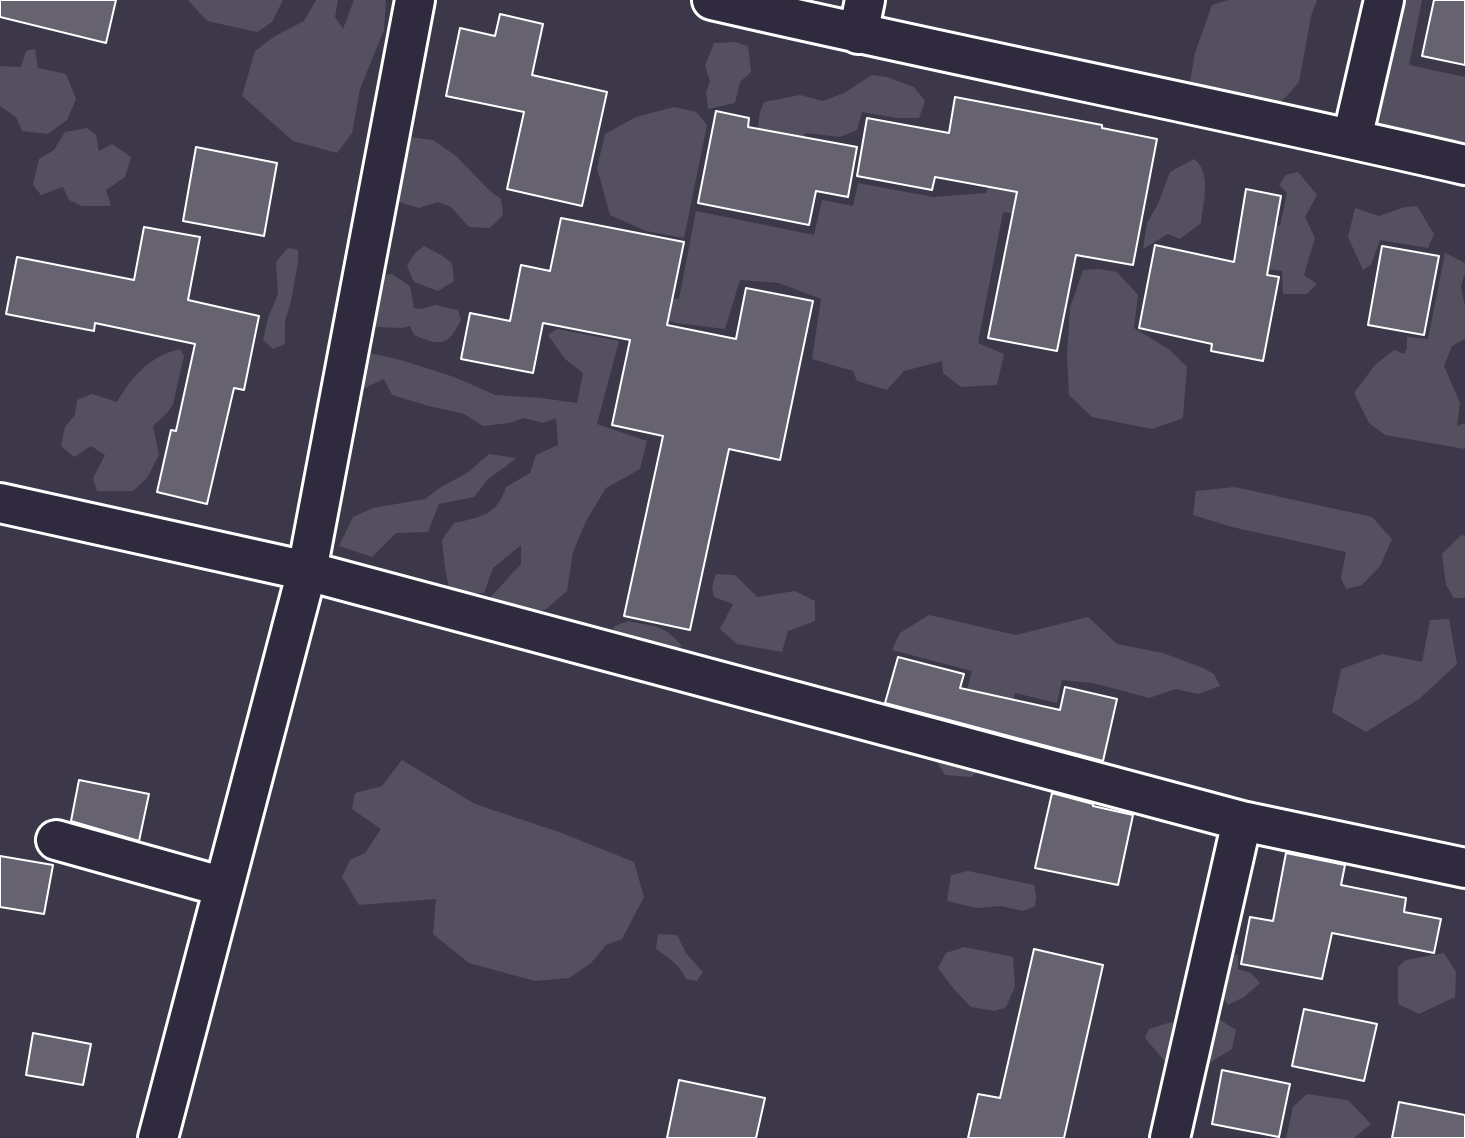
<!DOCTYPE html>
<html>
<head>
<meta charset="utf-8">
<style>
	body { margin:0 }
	canvas { display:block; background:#3c3749 }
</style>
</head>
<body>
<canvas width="1465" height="1138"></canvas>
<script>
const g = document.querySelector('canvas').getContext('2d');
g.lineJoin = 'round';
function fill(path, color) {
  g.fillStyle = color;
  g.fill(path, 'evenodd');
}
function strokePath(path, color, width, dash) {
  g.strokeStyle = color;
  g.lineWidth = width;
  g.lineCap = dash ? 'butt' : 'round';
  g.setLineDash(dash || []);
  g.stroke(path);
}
fill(new Path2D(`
	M 188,0 L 283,0 L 272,22 L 257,32 L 207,21 Z
	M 316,0 L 338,0 L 335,17 L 343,29 L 354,0 L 386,0 L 384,30 L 360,89 L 352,133 L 337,153 L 293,141 L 242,96 L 255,51 L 275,36 L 304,21 Z
	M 1228,0 L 1317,0 L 1311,16 L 1299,82 L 1283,100 L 1262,110 L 1188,93 L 1195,53 L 1212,5 Z
	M 1380,0 L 1422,0 L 1409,65 L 1465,77 L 1465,170 L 1377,127 L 1350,83 Z
	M 735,42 L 748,46 L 751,72 L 740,82 L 735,103 L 708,109 L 706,92 L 710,81 L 705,66 L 714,43 Z
	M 35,49 L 38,68 L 66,74 L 76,99 L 67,120 L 48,134 L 22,131 L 16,117 L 0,106 L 0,66 L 21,67 L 26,51 Z
	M 872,75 L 887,77 L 914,87 L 925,101 L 919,118 L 897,118 L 862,112 L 857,130 L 840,137 L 805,133 L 799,155 L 757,134 L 760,112 L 764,102 L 800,95 L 823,101 L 844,93 Z
	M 674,107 L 696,112 L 707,125 L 684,238 L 646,231 L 610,215 L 597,168 L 605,134 L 636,117 Z
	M 87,128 L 96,135 L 99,151 L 112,144 L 131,157 L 125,177 L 106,190 L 111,206 L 82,206 L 69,200 L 63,187 L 41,195 L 33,185 L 39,159 L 54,150 L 65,132 Z
	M 400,136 L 433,140 L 456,156 L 490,191 L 501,199 L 503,215 L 490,228 L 469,227 L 451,207 L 438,202 L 419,208 L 396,201 L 391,180 L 402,183 L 403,174 Z
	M 1002,151 L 1031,216 L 1003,212 L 978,343 L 1004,354 L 997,385 L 961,387 L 943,373 L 942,361 L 904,371 L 887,390 L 857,381 L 853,371 L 812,359 L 821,299 L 779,283 L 740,280 L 725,329 L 676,323 L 633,310 L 651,296 L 679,299 L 696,211 L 814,235 L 822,200 L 853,206 L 858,183 L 933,197 L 986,193 Z
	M 1194,159 C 1212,172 1203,204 1201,223 L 1180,239 L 1168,234 L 1143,249 L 1147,223 L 1158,204 L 1170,172 Z
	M 1298,172 L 1317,195 L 1305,217 L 1315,238 L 1304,275 L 1317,284 L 1307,294 L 1283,294 L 1282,271 L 1243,266 L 1262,225 L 1280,226 L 1287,193 L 1279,185 L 1286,175 Z
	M 1417,206 L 1434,234 L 1428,248 L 1380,240 L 1371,265 L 1363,270 L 1348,237 L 1355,208 L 1379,216 L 1405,207 Z
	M 424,246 L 441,255 L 452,263 L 454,281 L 438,291 L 414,282 L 407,266 L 415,253 Z
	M 288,248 L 298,250 L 298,263 L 291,301 L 285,321 L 285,344 L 273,349 L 263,340 L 268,318 L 278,294 L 276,262 Z
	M 1445,253 L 1465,263 L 1465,273 L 1461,286 L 1465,307 L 1465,339 L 1452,346 L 1444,366 L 1460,403 L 1457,426 L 1465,423 L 1465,449 L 1385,435 L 1369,423 L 1354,393 L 1375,365 L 1394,350 L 1404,354 L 1407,348 L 1407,337 L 1428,339 Z
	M 1099,269 L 1117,272 L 1138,295 L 1134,328 L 1170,350 L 1187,367 L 1183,418 L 1152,429 L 1092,417 L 1069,395 L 1067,355 L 1070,308 L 1083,270 Z
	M 392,274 L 410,286 L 414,308 L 422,309 L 435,305 L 458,310 L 461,320 C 448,347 439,346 414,335 L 410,326 L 402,328 L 375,327 L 365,305 L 367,277 Z
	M 557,329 L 619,341 L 597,424 L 647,441 L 640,469 L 606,488 L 586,521 L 573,552 L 567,591 L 546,609 L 512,620 L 475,614 L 521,564 L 521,545 L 493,568 L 484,593 L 450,593 L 445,568 L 442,540 L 454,523 C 480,517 497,516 506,487 L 530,473 L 536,455 L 558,445 L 556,418 L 543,423 L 524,418 L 509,423 L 483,426 L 464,414 L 429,406 L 392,395 L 384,379 L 352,394 L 351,356 L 370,353 L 404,361 L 454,377 L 495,395 L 541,398 L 577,403 L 583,373 L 565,359 L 548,335 Z
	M 180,349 L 184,356 L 173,404 L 167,413 L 153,426 L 159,455 L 147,478 L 133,491 L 97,491 L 93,478 L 105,455 L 91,446 L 74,457 L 61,446 L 65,427 L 75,415 L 77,400 L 92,394 L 117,402 C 132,376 150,356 180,349 Z
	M 489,454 L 516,458 L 505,467 L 489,478 L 474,497 L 439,504 L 428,532 L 396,533 L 372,557 L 339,546 L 353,517 L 373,508 L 425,499 L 441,487 L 467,473 Z
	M 1235,487 L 1372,517 L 1392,539 L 1380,566 L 1362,585 L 1346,589 L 1341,578 L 1346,552 L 1232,527 L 1193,515 L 1196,491 Z
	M 1461,535 L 1465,536 L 1465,598 L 1454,598 L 1446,585 L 1442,554 Z
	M 716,574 L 735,575 L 757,597 L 795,591 L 815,601 L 815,621 L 788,631 L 782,652 L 737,644 L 720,629 L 733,604 L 714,597 L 712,587 Z
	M 929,615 L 1016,635 L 1088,617 L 1117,644 L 1163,653 L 1203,668 L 1214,674 L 1220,686 L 1198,694 L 1176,689 L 1149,698 L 1093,683 L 1062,680 L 1057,703 L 1015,693 L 1003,743 L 994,759 L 971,777 L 945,775 L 922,737 L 957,728 L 972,671 L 892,650 L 900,633 Z
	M 1449,619 L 1457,664 L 1419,699 L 1366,732 L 1332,712 L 1341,669 L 1382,654 L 1422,662 L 1430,620 Z
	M 628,621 C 655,627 664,624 682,646 L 640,668 L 606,641 L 615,626 Z
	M 402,760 L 475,804 L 559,832 L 634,862 L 644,897 L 622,939 L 606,945 L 591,963 L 569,978 L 535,981 L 469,963 L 433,934 L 436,899 L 359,905 L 342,877 L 350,860 L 365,853 L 381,829 L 352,809 L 355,793 L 382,786 Z
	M 968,871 L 1034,885 L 1036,896 L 1035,906 L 1023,911 L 1001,906 L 977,908 L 947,901 L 951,875 Z
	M 658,934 L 677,935 L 686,953 L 703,972 L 697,981 L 686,979 C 680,965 669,958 656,949 Z
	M 964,947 L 1013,957 L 1015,987 L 1006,1007 L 995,1011 L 971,1007 L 953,988 L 938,968 L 946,953 Z
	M 1444,953 L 1456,972 L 1455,997 L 1419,1014 L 1398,1004 L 1398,967 L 1406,960 Z
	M 1238,955 L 1238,969 L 1251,973 L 1260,983 L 1244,997 L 1228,1005 L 1218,991 L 1220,956 Z
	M 1214,1016 L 1236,1030 L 1232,1049 L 1206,1065 L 1167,1064 L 1145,1038 L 1149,1029 L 1168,1023 Z
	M 1307,1094 L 1348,1100 L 1371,1124 L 1354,1138 L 1286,1138 L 1293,1107 Z`), '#555060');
const building = new Path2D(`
	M 0,0 L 116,0 L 106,43 L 0,17 Z
	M 1434,0 L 1465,0 L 1465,65 L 1422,56 Z
	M 500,14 L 543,24 L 532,75 L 607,92 L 582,206 L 507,189 L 524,112 L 446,96 L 460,28 L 495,36 Z
	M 955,97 L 1102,125 L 1102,128 L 1157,139 L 1133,265 L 1076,255 L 1057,351 L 988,338 L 1017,192 L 935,177 L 932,190 L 857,176 L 867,118 L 949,133 Z
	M 716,111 L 749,118 L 748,127 L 857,147 L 848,197 L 816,191 L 809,225 L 698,203 Z
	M 196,147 L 277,163 L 264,236 L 183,221 Z
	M 1246,189 L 1281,196 L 1267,275 L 1279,277 L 1263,361 L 1211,351 L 1212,344 L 1139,328 L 1155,245 L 1234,262 Z
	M 561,218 L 684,242 L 667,325 L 736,339 L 746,288 L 813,301 L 780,460 L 729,449 L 690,630 L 624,616 L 663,436 L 612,425 L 630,340 L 543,323 L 533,373 L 461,359 L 470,313 L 510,321 L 521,265 L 550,271 Z
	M 144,227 L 200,237 L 188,300 L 259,316 L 244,390 L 234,388 L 207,504 L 157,492 L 171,430 L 176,431 L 195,344 L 95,323 L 94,331 L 6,314 L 17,257 L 134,280 Z
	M 1382,246 L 1439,256 L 1424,335 L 1368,325 Z
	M 898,657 L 964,674 L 960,688 L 1060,710 L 1065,687 L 1117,699 L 1103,761 L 885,703 Z
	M 79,780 L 149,794 L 139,841 L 71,821 Z
	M 1052,793 L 1093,804 L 1093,806 L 1133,815 L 1118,885 L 1035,868 Z
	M 1286,853 L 1345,865 L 1341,885 L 1406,898 L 1404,912 L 1441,919 L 1434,953 L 1332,933 L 1322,979 L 1241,964 L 1250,917 L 1273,921 Z
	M 0,856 L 53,865 L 44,914 L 0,907 Z
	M 1034,949 L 1103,965 L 1064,1138 L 968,1138 L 978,1094 L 1000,1098 Z
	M 1304,1009 L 1377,1024 L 1364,1081 L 1292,1066 Z
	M 33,1033 L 91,1044 L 83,1085 L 26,1075 Z
	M 1222,1070 L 1290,1084 L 1279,1137 L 1212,1124 Z
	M 679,1080 L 765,1098 L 756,1138 L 667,1138 Z
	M 1399,1102 L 1465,1115 L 1465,1138 L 1392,1138 Z`);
fill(building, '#666270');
strokePath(building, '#fff', 2);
const minor = new Path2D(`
	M 712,0 C 963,58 1215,107 1465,165
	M 858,34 L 865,0
	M 1352,139 L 1384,0
	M 0,503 L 307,571 L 1242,821 L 1465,868
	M 56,840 L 224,887
	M 158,1138 L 307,571 L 415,0
	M 1170,1138 L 1242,821`);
strokePath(minor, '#fff', 44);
strokePath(minor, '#2f2a3d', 38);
</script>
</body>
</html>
